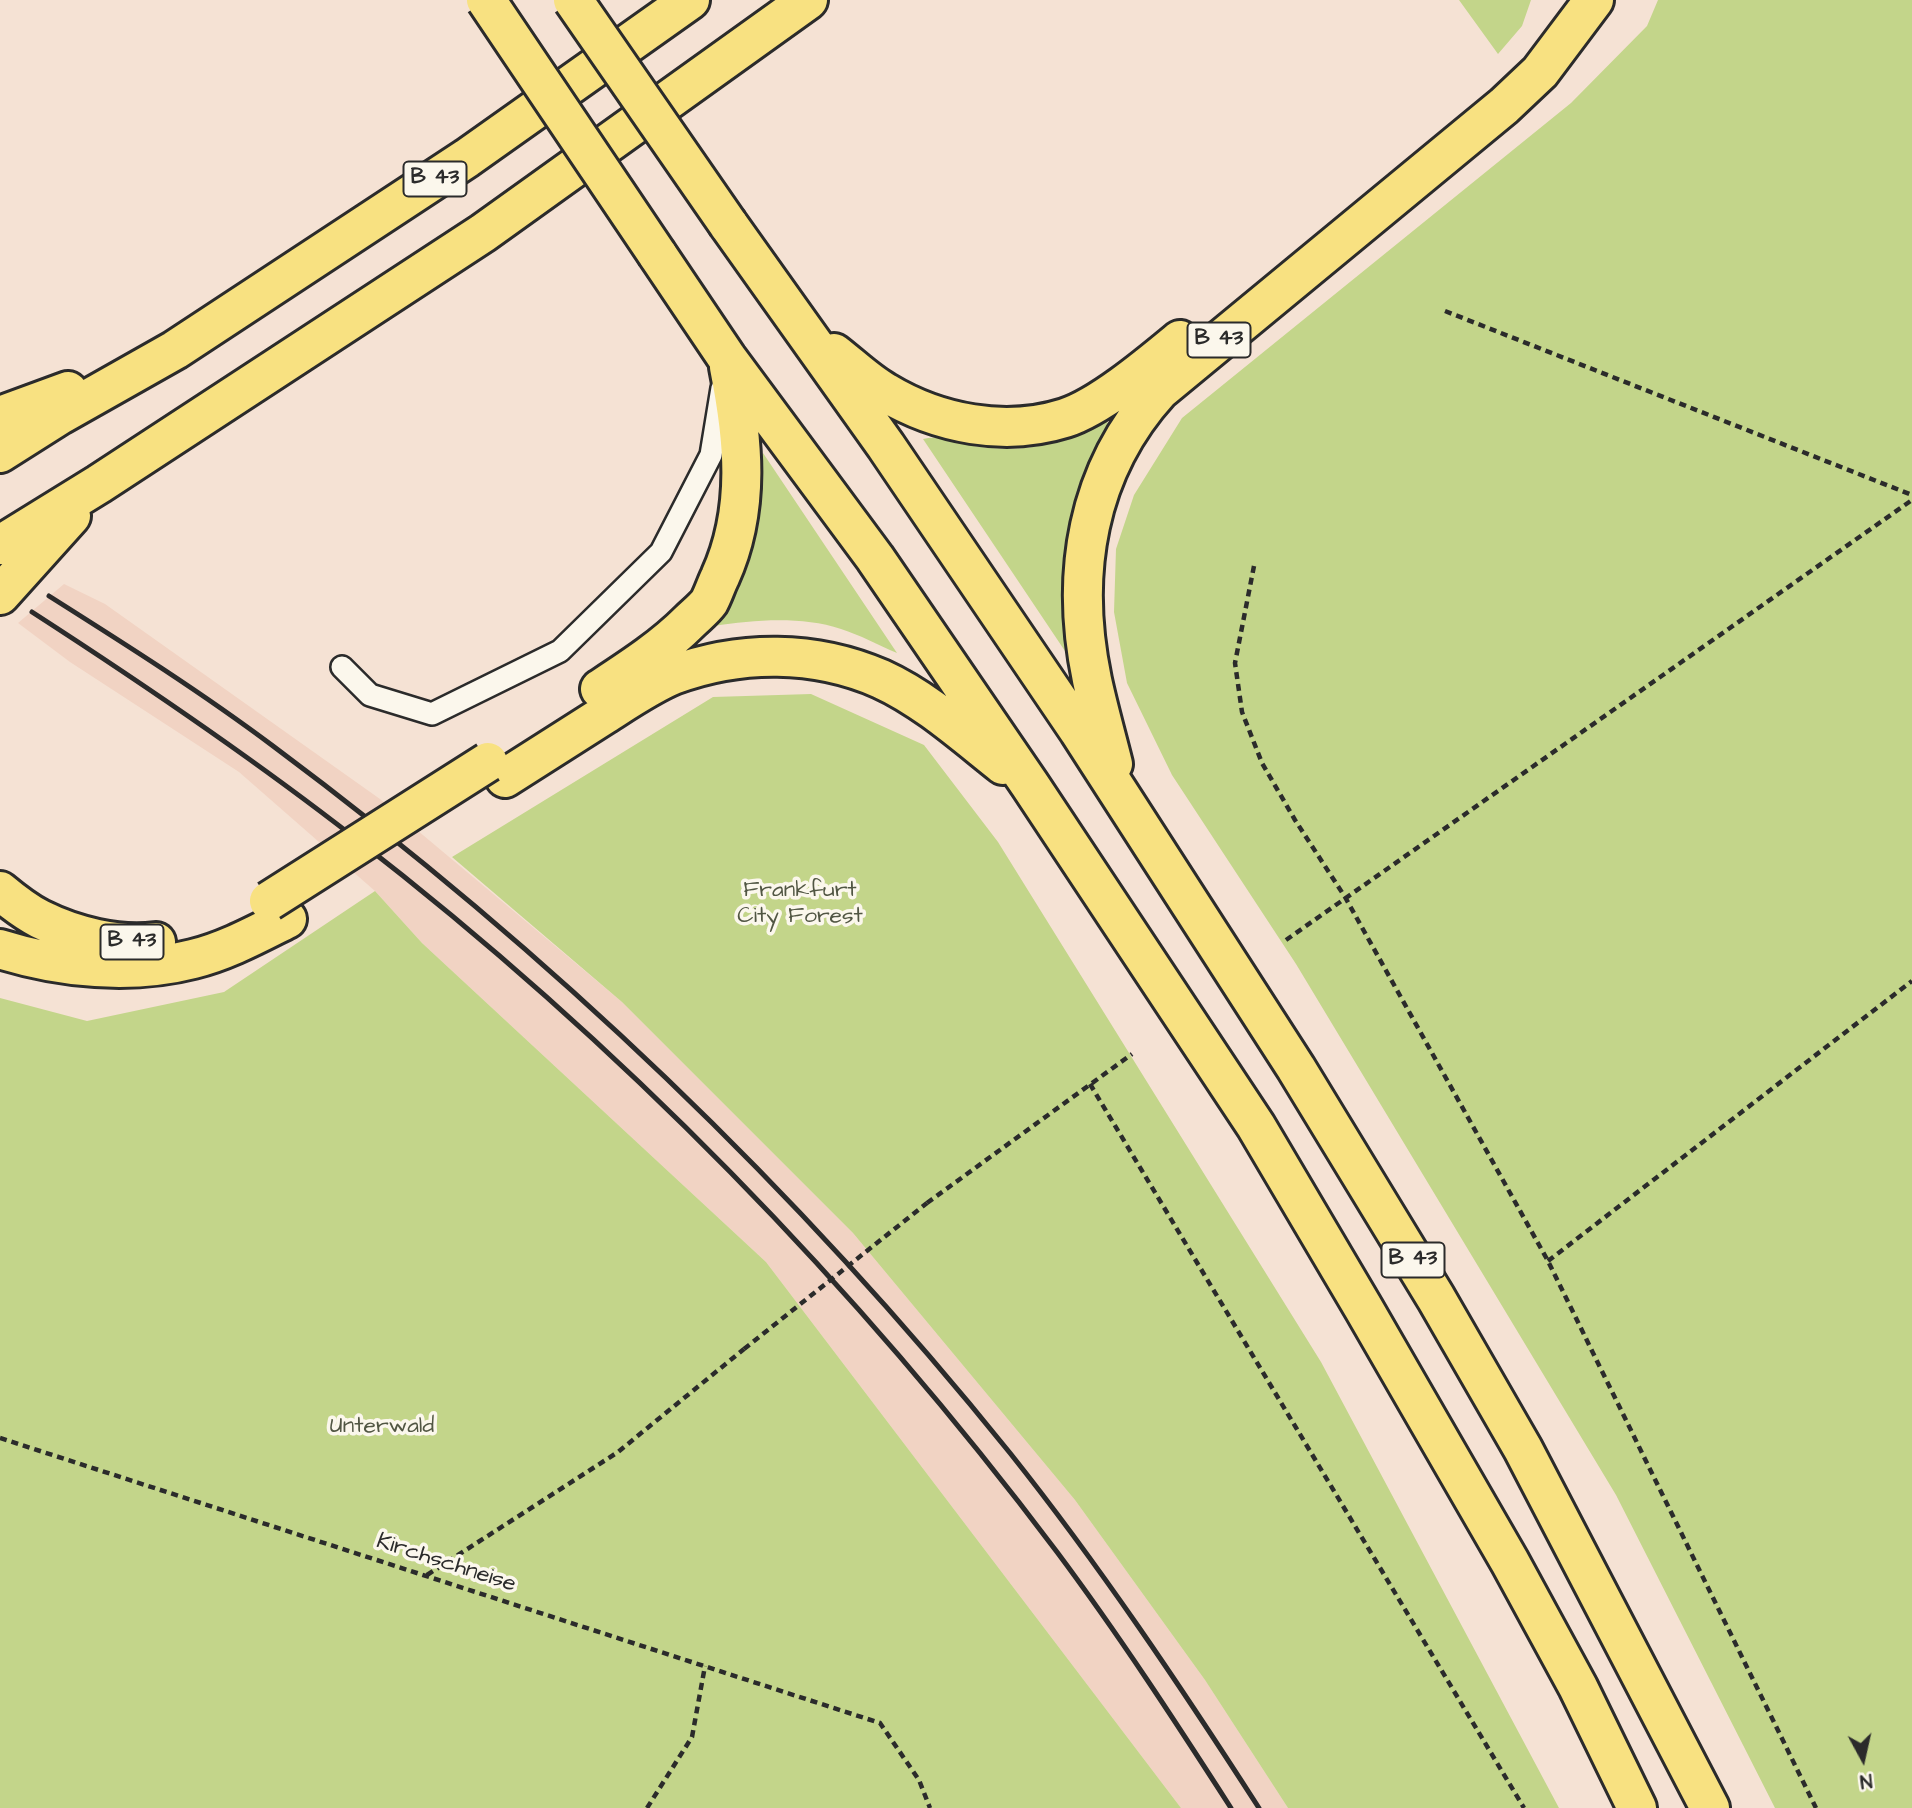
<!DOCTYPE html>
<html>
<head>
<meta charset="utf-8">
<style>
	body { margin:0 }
	#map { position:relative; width:1912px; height:1808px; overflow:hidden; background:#f5e2d4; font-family:"Architects Daughter",sans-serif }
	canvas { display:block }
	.north { position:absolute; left:1828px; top:1724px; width:70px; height:70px; -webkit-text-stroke:5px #fbf7ec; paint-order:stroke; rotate:172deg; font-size:19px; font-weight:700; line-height:28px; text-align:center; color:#2b2b2b }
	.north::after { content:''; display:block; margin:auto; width:24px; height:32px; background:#2b2b2b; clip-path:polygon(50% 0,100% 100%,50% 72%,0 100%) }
</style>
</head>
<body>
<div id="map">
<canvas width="1912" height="1808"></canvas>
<div class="north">N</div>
</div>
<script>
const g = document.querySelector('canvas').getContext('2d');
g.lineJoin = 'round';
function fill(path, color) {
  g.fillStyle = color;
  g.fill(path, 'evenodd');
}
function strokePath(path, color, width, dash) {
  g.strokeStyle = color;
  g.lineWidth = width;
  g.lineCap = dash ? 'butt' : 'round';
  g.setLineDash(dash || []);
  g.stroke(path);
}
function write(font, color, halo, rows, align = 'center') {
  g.font = font + ' "Architects Daughter",sans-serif';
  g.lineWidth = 7;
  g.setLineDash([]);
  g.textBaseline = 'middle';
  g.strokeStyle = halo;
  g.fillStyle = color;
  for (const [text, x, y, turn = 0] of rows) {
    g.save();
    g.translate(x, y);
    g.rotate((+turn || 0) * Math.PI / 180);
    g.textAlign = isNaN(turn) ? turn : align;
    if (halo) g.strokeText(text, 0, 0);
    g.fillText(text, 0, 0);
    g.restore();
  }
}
fill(new Path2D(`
	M 64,584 L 105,604 L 380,799 L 622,1002 L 853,1233 L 1075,1500 L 1205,1680 L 1288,1808 L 1181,1808 L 766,1262 L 422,943 L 375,891 L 239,772 L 70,662 L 18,623 Z`), '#f1d3c3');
fill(new Path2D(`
	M 1459,0 L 1531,0 L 1522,26 L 1498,54 Z
	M 1658,0 L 1912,0 L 1912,1808 L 1775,1808 L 1616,1495 L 1296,964 L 1172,775 L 1127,683 L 1114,612 L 1116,549 L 1134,495 L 1182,418 L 1571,103 L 1647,26 Z
	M 1105,420 L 1111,426 C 1089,463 1070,507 1067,552 C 1065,588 1070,624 1071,660 L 923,439 C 942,434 962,445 981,447 C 1036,453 1057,443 1105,420 Z
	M 763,453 L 897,653 C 878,645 860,635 841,629 C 801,616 754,620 714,626 L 726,607 L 760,481 Z
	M 811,694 L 924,745 L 998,842 L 1321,1362 L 1559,1808 L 1288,1808 L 1205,1680 L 1075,1500 L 853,1233 L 622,1002 L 452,857 L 713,697 Z
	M 375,891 L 422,943 L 766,1262 L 1181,1808 L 0,1808 L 0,998 L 87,1021 L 224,992 Z`), '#c3d58a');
const service = new Path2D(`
	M 342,667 L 370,695 L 432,714 L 560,651 L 661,552 L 711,455 L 722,388`);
const trunk = new Path2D(`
	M 728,224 L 886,446 L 1079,731 L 1296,1068 L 1436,1298 L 1523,1449 L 1710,1808
	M 657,254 L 727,358 L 875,558 L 1030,785 L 1256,1126 L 1364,1309 L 1510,1562 L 1578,1687 L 1637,1808
	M 834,353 C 851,366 867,382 885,392 C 938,424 1005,437 1065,418 C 1100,407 1151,364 1180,340
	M 0,416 L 68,391
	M 0,453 L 60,415 L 175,350 L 467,158 L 690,0
	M 0,545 L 99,484 L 483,233 L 808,0
	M 0,595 L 71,516
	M 600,689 C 632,668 663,648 690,621 C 696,615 704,609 709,602 C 713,595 716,585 720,577 C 751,509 743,438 729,367
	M 1113,764 C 1106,736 1098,708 1092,680 C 1070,575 1086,471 1160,390 L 1504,106 L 1540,72 L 1594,0
	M 505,778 C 538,757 571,736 604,715 C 626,701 649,685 673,675 C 740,650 815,650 881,679 C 925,699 965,735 1003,765
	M 0,891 C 12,901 26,912 40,919 C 74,936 118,947 156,942
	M 0,949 C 60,968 131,975 193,959 C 226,951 257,934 287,919`);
strokePath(service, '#2b2b2b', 26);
strokePath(trunk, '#2b2b2b', 44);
strokePath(new Path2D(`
	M 1445,311 L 1912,495
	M 1254,566 L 1235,663 L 1242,712 L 1262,763 L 1295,820 L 1345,897 L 1548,1261 L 1816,1808
	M 1286,940 L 1912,500
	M 1090,1084 L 1524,1808
	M 927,1203 L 1132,1054
	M 1548,1261 L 1912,981
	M 0,1438 L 880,1723 L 919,1780 L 930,1808
	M 427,1575 L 618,1452 L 744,1349
	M 647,1808 L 692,1737 L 705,1666`), '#2b2b2b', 4.5, [7, 5]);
strokePath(service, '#fbf7ec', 21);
strokePath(trunk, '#f8e181', 38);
strokePath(new Path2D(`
	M 49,596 C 125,644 201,692 273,746 C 547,950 795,1186 1010,1453 C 1100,1566 1181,1687 1259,1808
	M 32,612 C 142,683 251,757 355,838 C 619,1042 857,1286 1057,1552 C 1119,1635 1175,1721 1231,1808`), '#2b2b2b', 5);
const trunkBridge = new Path2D(`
	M 486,0 L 657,254
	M 573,0 L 728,224
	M 269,901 L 488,762`);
strokePath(trunkBridge, '#2b2b2b', 44, []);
strokePath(new Path2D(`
	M 744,1349 L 927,1203`), '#2b2b2b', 4.5, [7, 5]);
strokePath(trunkBridge, '#f8e181', 38);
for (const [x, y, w] of [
	[435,179,63],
	[1219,340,63],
	[132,942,63],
	[1413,1260,63]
]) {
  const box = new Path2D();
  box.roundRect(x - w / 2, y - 17.5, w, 35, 5);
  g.fillStyle = '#fbf7ec';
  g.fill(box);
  strokePath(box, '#2b2b2b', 2);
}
write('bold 21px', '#2b2b2b', null, [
	["B 43",435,179],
	["B 43",1219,340],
	["B 43",132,942],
	["B 43",1413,1260]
]);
write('23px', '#515643', '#fbf7ec', [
	["Frankfurt",800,891],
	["City Forest",800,917],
	["Unterwald",382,1427]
]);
write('23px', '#2b2b2b', '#fbf7ec', [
	["Kirchschneise",446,1564,18]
]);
</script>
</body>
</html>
